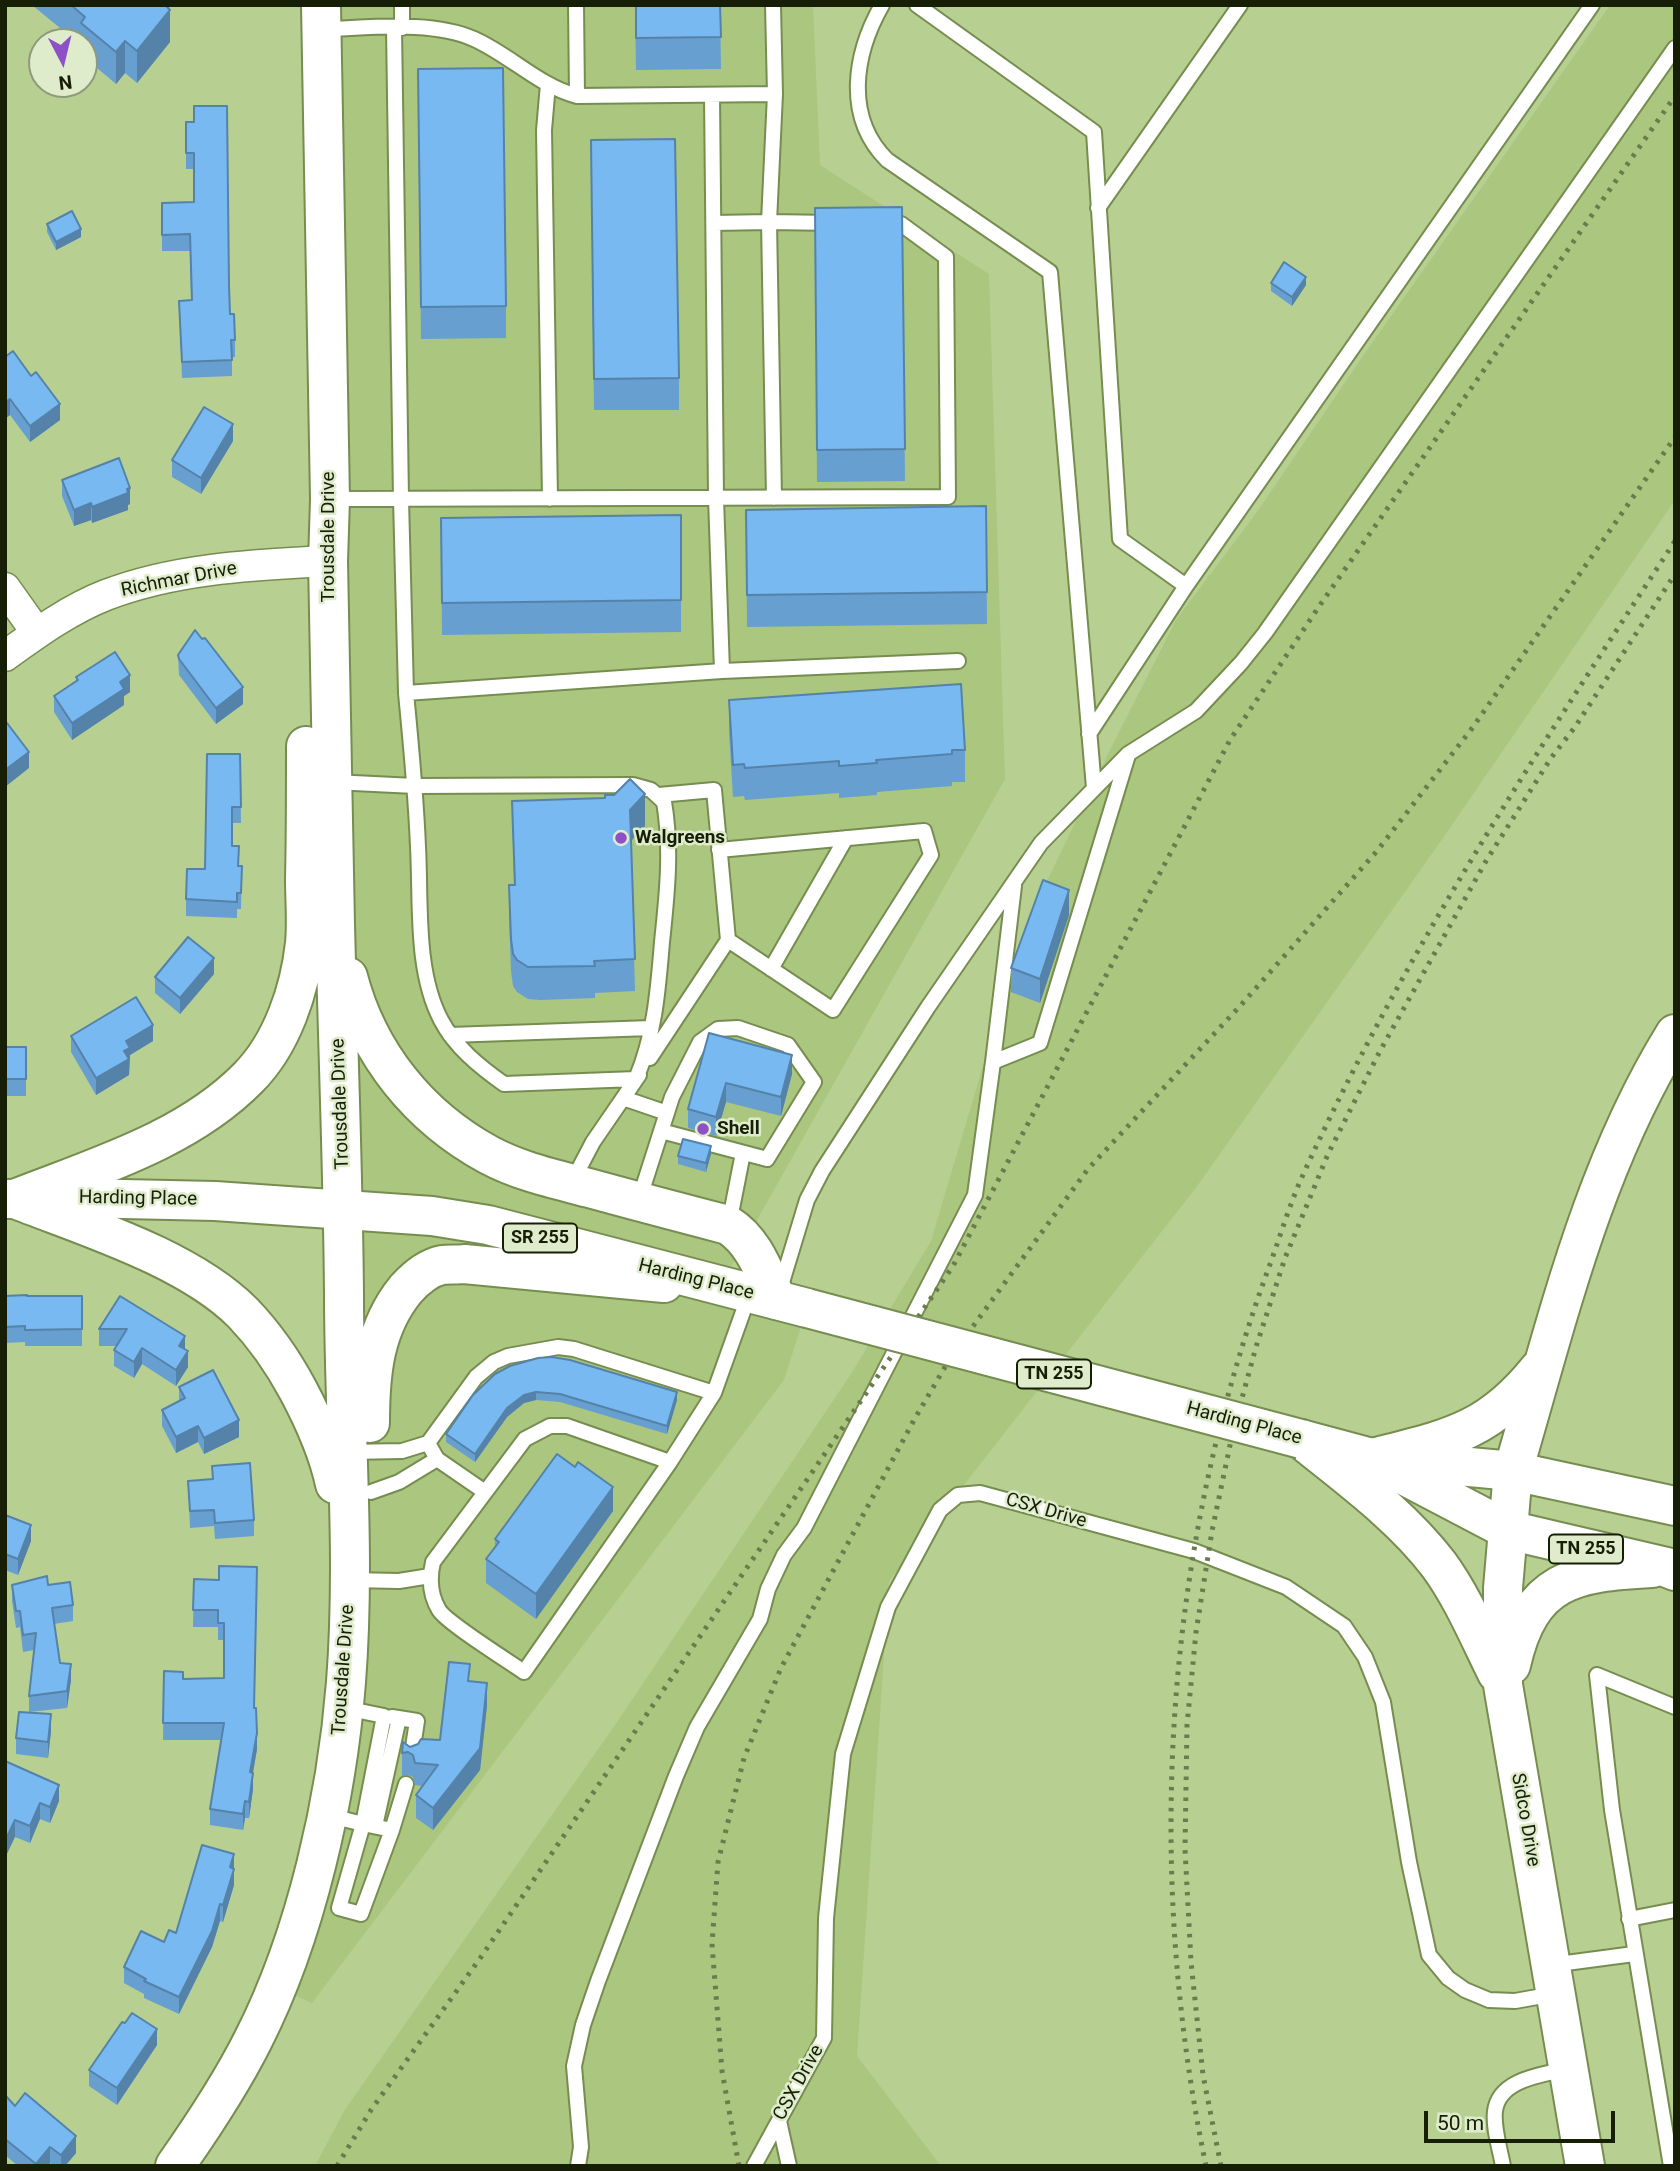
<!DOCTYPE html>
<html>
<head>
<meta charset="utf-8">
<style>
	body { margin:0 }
	#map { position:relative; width:1680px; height:2171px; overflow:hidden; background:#b7d091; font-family:Roboto,sans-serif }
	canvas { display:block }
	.frame { position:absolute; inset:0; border:7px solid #161f06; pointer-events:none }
	.north { position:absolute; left:28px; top:28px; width:70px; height:70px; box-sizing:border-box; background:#dfeccc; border:2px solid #8f9a7d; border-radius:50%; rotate:173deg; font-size:19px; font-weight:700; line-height:28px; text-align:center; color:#161f06 }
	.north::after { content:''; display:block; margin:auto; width:24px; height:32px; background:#8e50c6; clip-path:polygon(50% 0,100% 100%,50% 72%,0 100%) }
	.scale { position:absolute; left:1424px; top:2111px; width:191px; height:32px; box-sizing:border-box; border:4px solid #161f06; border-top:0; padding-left:9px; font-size:21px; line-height:24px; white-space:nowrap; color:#161f06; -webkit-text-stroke:5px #dfeccc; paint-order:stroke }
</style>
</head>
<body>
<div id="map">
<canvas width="1680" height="2171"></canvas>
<div class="frame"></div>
<div class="north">N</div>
<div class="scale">50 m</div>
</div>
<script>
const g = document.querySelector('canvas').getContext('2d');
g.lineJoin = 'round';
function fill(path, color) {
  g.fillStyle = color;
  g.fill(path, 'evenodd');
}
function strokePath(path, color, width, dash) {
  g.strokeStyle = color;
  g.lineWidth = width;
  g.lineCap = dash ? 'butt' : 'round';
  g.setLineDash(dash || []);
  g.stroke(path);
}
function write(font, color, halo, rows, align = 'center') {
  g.font = font + ' Roboto,sans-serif';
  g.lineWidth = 5;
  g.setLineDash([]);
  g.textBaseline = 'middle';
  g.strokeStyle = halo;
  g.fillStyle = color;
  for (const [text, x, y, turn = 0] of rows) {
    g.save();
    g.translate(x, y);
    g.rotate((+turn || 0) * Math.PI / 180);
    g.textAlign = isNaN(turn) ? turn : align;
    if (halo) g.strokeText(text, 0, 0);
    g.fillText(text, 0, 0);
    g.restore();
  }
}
fill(new Path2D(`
	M 322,5 L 813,5 L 820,165 L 989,274 L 1005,779 L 720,1286 L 807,1308 L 784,1380 L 312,2003 L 276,1987 L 334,1776 Z
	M 1610,5 L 1675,5 L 1675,500 L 1443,838 L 1198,1185 L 889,1581 L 857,2056 L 941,2166 L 315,2166 L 344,2111 L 615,1725 L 851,1374 L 931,1241 L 999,1012 L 1033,910 L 1111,748 L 1176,620 L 1257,512 L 1365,353 Z`), '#abc67f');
const lane = new Path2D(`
	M 402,5 L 402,28
	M 773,5 L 775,94 L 769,222 L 834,223
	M 882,5 C 854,54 844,117 887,160 L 1050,272 L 1094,788
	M 917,5 L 1094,132 L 1120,539 L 1186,586 L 1592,5
	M 394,28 L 401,499 L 406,693 L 722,671
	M 323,29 C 369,28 432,20 474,39 C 510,55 539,86 577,96 L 576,5
	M 548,84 L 544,130 L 550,499
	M 577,96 L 775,94
	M 712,96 L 716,498 L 722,671 L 958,661
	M 1098,208 L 1240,5
	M 714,223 L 769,222 L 774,498
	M 331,499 L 948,497 L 946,257 L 901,224 L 886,224
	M 1089,734 L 1186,586
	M 333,782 L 415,786 L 633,785 L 651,790 L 664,802 C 672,848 667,895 662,942 C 658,990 655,1034 636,1079 L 504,1084 C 480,1067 455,1047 441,1020 C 415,971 421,902 418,847 C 416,796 411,744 406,693
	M 659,795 L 714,790 L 728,940 L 833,1010 L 931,855 L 924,831 L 719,850
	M 1014,886 L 993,1062 L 1040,1043 L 1128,755
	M 771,969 L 846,838
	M 450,1035 L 651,1028
	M 650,1058 L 728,940
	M 623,1098 L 667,1113
	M 572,1182 L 593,1142 L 639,1075
	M 639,1200 L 672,1097 L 700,1042 L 718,1029 L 738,1028 L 788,1045 L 814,1082 L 767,1159 L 661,1131
	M 729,1224 L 743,1153
	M 780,1289 L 807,1200 L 822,1171 L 928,1007 L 1041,843 L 1128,754 L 1196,711 L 1241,663 L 1265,633 L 1675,48
	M 428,1443 L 437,1459 L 485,1492
	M 348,1452 L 402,1451 L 428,1443 L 476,1377 L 494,1362 L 508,1356 L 558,1347 L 574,1349 L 714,1393 L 749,1295
	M 670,1462 L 567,1426 L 550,1426 L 525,1439 L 433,1562 C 429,1579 430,1595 439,1610 C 446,1622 508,1661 524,1672 L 670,1462 L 714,1393
	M 371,1492 L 399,1482 L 437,1459
	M 350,1580 L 399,1581 L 430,1576
	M 345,1708 L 384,1716 L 363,1824 L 392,1830 L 406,1784
	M 392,1717 L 417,1721 L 411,1760
	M 327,1815 L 363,1824 L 339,1908 L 361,1914 L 392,1830
	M 375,1826 L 399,1718
	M 1629,1919 L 1675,1910
	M 1551,1965 L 1634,1954
	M 779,2121 L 789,2166
	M 578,2166 L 581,2147 L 574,2066 L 583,2025 L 598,1981 L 676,1776 L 697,1727 L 760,1619 L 768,1589 L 784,1555 L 804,1528 L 975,1195 L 993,1062
	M 754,2166 L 824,2038 L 826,1918 L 843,1754 L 888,1607 L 940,1510 L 958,1495 L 980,1493 L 1194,1551 L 1286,1587 L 1344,1626 L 1365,1657 L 1383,1702 L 1409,1862 L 1429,1955 L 1448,1978 L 1465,1990 L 1489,2000 L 1515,2001 L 1554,1994
	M 1503,2166 C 1500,2149 1493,2128 1495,2111 C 1499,2079 1542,2075 1566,2069
	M 1671,2166 L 1612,1810 L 1597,1675 L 1675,1707`);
const street = new Path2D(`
	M 5,588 L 37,633
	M 5,656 C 37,633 70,609 106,595 C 176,568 254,565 328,561`);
const secondary = new Path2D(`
	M 348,977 C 368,1054 419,1117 489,1155 C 521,1172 555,1179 589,1188 C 636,1201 682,1213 728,1225 C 755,1242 764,1273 777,1300
	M 17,1198 C 96,1167 187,1140 248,1078 C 282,1044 300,990 305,943 C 307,922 305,900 305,879 C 306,835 306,790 306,746
	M 15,1199 C 86,1227 188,1258 243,1313 C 265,1336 283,1362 298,1390 C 314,1420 328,1451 335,1484
	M 370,1423 C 370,1374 374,1328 406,1289 C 415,1279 428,1268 442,1265 C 449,1264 457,1265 464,1264 L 664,1283
	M 1301,1439 C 1348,1477 1402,1516 1439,1565 C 1463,1598 1479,1637 1497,1673
	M 1513,1471 L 1503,1588 L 1503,1685 L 1585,2166
	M 1511,1665 C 1530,1579 1574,1572 1652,1568
	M 175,2166 C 203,2126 231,2084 253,2040 C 306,1936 337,1798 346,1682 C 356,1554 344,1424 344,1295 C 343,1171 338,1048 335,924 C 332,803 330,682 328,561 L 330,499 L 321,5`);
const primary = new Path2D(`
	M 5,1199 L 77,1198 L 215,1201 L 432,1216 L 488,1225 L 807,1308
	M 1301,1439 L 1372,1458 L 1513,1471 L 1675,1506
	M 1386,1466 L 1508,1530 L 1675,1569`);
const highway = new Path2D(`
	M 1372,1458 C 1447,1439 1488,1433 1539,1369
	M 1513,1471 C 1557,1322 1592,1168 1675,1034
	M 1665,1567 L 1675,1571`);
strokePath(lane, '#768d50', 18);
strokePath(street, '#768d50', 33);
strokePath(secondary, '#768d50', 42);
strokePath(primary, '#768d50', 42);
strokePath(highway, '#768d50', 42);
strokePath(lane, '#fff', 14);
strokePath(street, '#fff', 30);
strokePath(secondary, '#fff', 38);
strokePath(primary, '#fff', 38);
strokePath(highway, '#fff', 38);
strokePath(new Path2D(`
	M 337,2166 L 371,2110 L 481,1957 L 953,1266 L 1230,740 L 1320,605 L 1675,96
	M 739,2166 L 722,2071 L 715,1982 L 712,1944 L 718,1862 L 744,1758 L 781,1668 L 914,1420 L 952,1355 L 1088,1169 L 1241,1005 L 1377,851 L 1473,727 L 1675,437
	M 1206,2166 C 1144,1868 1164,1553 1269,1267 C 1280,1237 1289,1206 1302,1177 C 1404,952 1540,747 1675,541
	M 1221,2166 L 1203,2075 L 1191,1962 L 1185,1849 L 1187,1725 L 1196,1632 L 1212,1531 L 1233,1431 L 1256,1347 L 1285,1258 L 1328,1154 L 1380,1051 L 1486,861 L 1551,758 L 1575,727 L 1675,574`), '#6a7b4e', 5, [3.5, 7]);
const primaryBridge = new Path2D(`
	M 807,1308 L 1301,1439`);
strokePath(primaryBridge, '#768d50', 42, []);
strokePath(primaryBridge, '#fff', 38);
fill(new Path2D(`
	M 32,5 L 169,5 L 170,42 L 137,83 L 125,73 L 116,84 L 84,57 L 84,42 L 77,42 Z
	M 635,5 L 720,5 L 721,69 L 636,70 Z
	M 418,101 L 506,306 L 506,338 L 421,339 Z
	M 186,122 L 229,286 L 230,314 L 235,340 L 235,357 L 232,357 L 232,376 L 182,378 L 179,301 L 191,300 L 190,251 L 162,251 L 162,203 L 194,202 L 194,169 L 186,169 Z
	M 591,172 L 679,378 L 679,410 L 594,410 Z
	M 902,207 L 905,481 L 817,482 L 815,208 Z
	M 47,224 L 81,237 L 56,250 L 47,232 Z
	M 1271,283 L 1306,285 L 1292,306 L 1271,291 Z
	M 5,357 L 60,420 L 30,442 L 10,415 Z
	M 233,441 L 201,494 L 172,477 L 172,460 Z
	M 62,480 L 130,504 L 128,505 L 128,510 L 92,523 L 91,520 L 74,526 L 62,496 Z
	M 986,506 L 987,624 L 747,627 L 746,510 Z
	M 681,515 L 681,632 L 442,635 L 441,518 Z
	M 178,655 L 243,704 L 216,724 L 179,675 Z
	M 76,677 L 130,692 L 124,696 L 124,705 L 72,740 L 54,712 L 54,696 L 76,681 Z
	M 729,700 L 965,750 L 965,782 L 952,782 L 952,786 L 877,792 L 877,795 L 839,798 L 839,793 L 745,800 L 744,796 L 733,797 L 729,732 Z
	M 240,754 L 241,823 L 232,823 L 232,846 L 239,866 L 242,866 L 241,909 L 237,909 L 237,918 L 186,916 L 186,899 L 205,869 Z
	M 512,801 L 645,826 L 631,841 L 635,991 L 595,993 L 595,998 L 540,1000 L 528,999 L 517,992 L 513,986 L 511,971 L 509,917 L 509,885 L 514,885 Z
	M 1069,915 L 1040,1003 L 1011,992 L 1011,968 Z
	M 214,974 L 180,1014 L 155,993 L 155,977 Z
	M 709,1033 L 792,1074 L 781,1116 L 726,1102 L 716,1136 L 688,1128 L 688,1109 Z
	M 71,1036 L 153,1041 L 130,1055 L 129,1075 L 96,1095 L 71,1052 Z
	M 5,1047 L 26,1047 L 26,1096 L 5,1096 Z
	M 711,1154 L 706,1172 L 678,1164 L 678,1156 Z
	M 5,1296 L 82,1296 L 82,1346 L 25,1346 L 25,1342 L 5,1343 Z
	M 120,1296 L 185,1349 L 188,1367 L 176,1386 L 142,1364 L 134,1378 L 114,1366 L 114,1350 L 117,1346 L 99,1346 L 99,1329 Z
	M 495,1374 L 677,1400 L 667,1434 L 560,1402 L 536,1400 L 524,1403 L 507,1417 L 475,1462 L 446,1442 L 446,1434 Z
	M 179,1387 L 239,1437 L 204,1454 L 198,1442 L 176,1453 L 162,1426 L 162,1410 L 179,1401 Z
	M 212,1466 L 254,1520 L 254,1536 L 215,1539 L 214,1526 L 190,1528 L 188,1481 L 212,1479 Z
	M 613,1511 L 536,1619 L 486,1583 L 486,1559 L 495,1547 L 495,1539 Z
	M 5,1515 L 31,1541 L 18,1575 L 5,1570 Z
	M 194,1579 L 219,1580 L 254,1708 L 257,1749 L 253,1773 L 253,1789 L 249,1818 L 245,1818 L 243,1830 L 210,1825 L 210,1809 L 221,1740 L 163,1740 L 164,1671 L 183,1679 L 224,1678 L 224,1640 L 218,1640 L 218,1627 L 193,1627 Z
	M 12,1585 L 48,1585 L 73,1605 L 73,1621 L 54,1624 L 60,1663 L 71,1680 L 67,1708 L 29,1712 L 29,1696 L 34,1650 L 23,1652 L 20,1627 L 16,1628 L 12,1601 Z
	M 470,1681 L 487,1705 L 480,1770 L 433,1830 L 416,1818 L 416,1795 L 422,1786 L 415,1785 L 413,1777 L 408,1775 L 402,1776 L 402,1753 L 410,1747 L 440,1740 Z
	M 51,1731 L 48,1758 L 16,1754 L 16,1738 Z
	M 5,1761 L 59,1801 L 50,1823 L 40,1819 L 30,1843 L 15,1837 Z
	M 234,1854 L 234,1885 L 223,1922 L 220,1921 L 212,1947 L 179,2014 L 144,1998 L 144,1994 L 124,1983 L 124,1967 L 176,1933 Z
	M 157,2045 L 117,2105 L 89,2086 L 89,2070 Z
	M 5,2095 L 15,2106 L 76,2153 L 65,2166 L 53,2166 L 50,2163 L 48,2166 L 18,2166 L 5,2155 Z`), '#679fd0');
fill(new Path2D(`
	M 159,5 L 169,5 L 169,11 L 170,10 L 170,42 L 137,83 L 137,51 Z
	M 125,41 L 125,73 L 116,84 L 116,52 Z
	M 81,229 L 81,237 L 56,250 L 56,242 Z
	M 1306,277 L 1306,285 L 1292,306 L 1292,297 Z
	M 10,399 L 10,415 L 5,419 L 5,402 Z
	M 60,404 L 60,420 L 30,442 L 30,426 Z
	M 233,424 L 233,441 L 201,494 L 201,478 Z
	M 130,488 L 130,504 L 128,505 L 128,510 L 92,523 L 92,507 Z
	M 91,503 L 91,520 L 74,526 L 74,510 Z
	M 130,675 L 130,692 L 124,696 L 124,705 L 72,740 L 72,723 L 120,682 Z
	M 243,687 L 243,704 L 216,724 L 216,708 Z
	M 29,752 L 29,768 L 5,787 L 5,770 Z
	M 645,794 L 645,826 L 630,842 L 630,810 Z
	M 1069,890 L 1069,915 L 1040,1003 L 1040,979 Z
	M 214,958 L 214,974 L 180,1014 L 180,998 Z
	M 153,1025 L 153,1041 L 130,1055 L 129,1075 L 96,1095 L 96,1078 L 124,1051 L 126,1041 Z
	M 792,1055 L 792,1074 L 781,1116 L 781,1097 Z
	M 726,1083 L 726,1102 L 716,1136 L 716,1117 Z
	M 711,1146 L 711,1154 L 706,1172 L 706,1163 Z
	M 185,1336 L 185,1353 L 179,1346 Z
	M 142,1348 L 142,1364 L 134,1378 L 134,1362 Z
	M 188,1351 L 188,1367 L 176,1386 L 176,1370 Z
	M 536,1392 L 536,1400 L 524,1403 L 507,1417 L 475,1462 L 475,1454 L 507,1408 L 524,1395 Z
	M 677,1392 L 677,1400 L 667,1434 L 667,1426 Z
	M 239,1420 L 239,1437 L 204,1454 L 204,1438 Z
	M 198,1426 L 198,1442 L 176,1453 L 176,1437 Z
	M 613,1487 L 613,1511 L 536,1619 L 536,1594 Z
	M 31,1525 L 31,1541 L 18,1575 L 18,1559 Z
	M 71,1664 L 71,1680 L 67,1708 L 67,1691 Z
	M 487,1683 L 487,1705 L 480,1770 L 433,1830 L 433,1808 Z
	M 51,1714 L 51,1731 L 48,1758 L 48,1742 Z
	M 257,1733 L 257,1749 L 250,1789 L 250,1772 Z
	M 253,1773 L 253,1789 L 249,1818 L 249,1802 Z
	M 59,1785 L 59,1801 L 50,1823 L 50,1807 Z
	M 245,1801 L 245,1818 L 243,1830 L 243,1814 Z
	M 40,1803 L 40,1819 L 30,1843 L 30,1826 Z
	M 15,1820 L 15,1837 L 5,1858 L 5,1841 Z
	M 234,1854 L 234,1885 L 223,1922 L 223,1905 L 230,1867 Z
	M 220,1904 L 220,1921 L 212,1947 L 179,2014 L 179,1997 Z
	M 157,2029 L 157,2045 L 117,2105 L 117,2088 Z
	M 76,2136 L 76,2153 L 65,2166 L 61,2166 L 61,2155 Z
	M 50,2147 L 50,2163 L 48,2166 L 36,2166 L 36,2164 Z`), '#5482a9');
const building = new Path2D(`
	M 71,5 L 165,5 L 170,10 L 137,51 L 125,41 L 116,52 L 81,23 L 85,17 Z
	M 636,5 L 720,5 L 721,37 L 636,38 Z
	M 503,68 L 506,306 L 421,307 L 418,69 Z
	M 194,106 L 227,106 L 229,286 L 230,314 L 234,314 L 235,340 L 231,340 L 232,360 L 182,362 L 179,301 L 192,300 L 190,234 L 162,235 L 162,203 L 194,202 L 194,153 L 186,153 L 186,122 L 194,122 Z
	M 675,139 L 679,378 L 594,379 L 591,140 Z
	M 902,207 L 905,449 L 817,450 L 815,208 Z
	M 72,211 L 81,229 L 56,242 L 47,224 Z
	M 1284,262 L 1306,277 L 1292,297 L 1271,283 Z
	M 13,351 L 31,376 L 36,372 L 60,404 L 30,426 L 10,399 L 5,402 L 5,357 Z
	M 204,407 L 233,424 L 201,478 L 172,460 Z
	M 119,458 L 130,488 L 127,489 L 128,493 L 92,507 L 91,503 L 74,510 L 62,480 Z
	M 986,506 L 987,592 L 747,595 L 746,510 Z
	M 681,515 L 681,600 L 442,603 L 441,518 Z
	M 195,630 L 202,639 L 205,638 L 243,687 L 216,708 L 179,659 L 178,655 Z
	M 115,652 L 130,675 L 120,682 L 124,689 L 72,723 L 54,696 L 78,680 L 76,677 Z
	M 961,684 L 965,750 L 952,750 L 952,754 L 876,760 L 877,763 L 839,766 L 839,761 L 745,768 L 744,764 L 733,765 L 729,700 Z
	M 7,723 L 29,752 L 5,770 L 5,724 Z
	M 207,754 L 240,754 L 241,807 L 232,807 L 232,846 L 239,846 L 238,866 L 242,866 L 241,893 L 237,893 L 237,902 L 186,899 L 187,869 L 205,869 Z
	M 630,779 L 645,794 L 630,810 L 635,959 L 594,961 L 595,966 L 528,967 L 517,960 L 513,954 L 511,939 L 509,885 L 515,885 L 512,801 L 605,798 L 605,795 L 614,795 Z
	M 1043,880 L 1069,890 L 1040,979 L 1011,968 Z
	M 188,937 L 214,958 L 180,998 L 155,977 Z
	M 136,997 L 153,1025 L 126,1041 L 130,1048 L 124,1051 L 129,1059 L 96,1078 L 71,1036 Z
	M 709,1033 L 792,1055 L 781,1097 L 726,1083 L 716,1117 L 688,1109 Z
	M 5,1047 L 26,1047 L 26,1079 L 5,1079 Z
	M 683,1139 L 711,1146 L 706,1163 L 678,1156 Z
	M 27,1295 L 27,1296 L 82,1296 L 82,1329 L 25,1330 L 25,1326 L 5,1327 L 5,1296 Z
	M 120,1296 L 185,1336 L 179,1346 L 188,1351 L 176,1370 L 142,1348 L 134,1362 L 114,1350 L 127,1329 L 99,1329 Z
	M 552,1357 L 570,1360 L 677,1392 L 667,1426 L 560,1394 L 536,1392 L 524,1395 L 507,1408 L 475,1454 L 446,1434 L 473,1395 L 495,1374 L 510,1366 L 538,1358 Z
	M 213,1370 L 239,1420 L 204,1438 L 198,1426 L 176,1437 L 162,1410 L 185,1398 L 179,1387 Z
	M 557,1454 L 575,1467 L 578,1462 L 613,1487 L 536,1594 L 486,1559 L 499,1542 L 495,1539 Z
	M 250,1463 L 254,1520 L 215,1523 L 214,1510 L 190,1511 L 188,1481 L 213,1479 L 212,1466 Z
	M 5,1515 L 31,1525 L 18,1559 L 5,1554 Z
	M 219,1566 L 257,1567 L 254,1708 L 256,1708 L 257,1733 L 250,1772 L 253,1773 L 249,1802 L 245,1801 L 243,1814 L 210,1809 L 224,1723 L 163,1723 L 164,1671 L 183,1672 L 183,1679 L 224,1678 L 224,1623 L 218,1623 L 218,1610 L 193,1610 L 194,1579 L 219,1580 Z
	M 47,1576 L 48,1585 L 70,1582 L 73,1605 L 52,1608 L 60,1663 L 71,1664 L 67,1691 L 29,1696 L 36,1633 L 23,1635 L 20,1611 L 16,1611 L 12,1585 Z
	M 449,1662 L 470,1664 L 468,1681 L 487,1683 L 480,1748 L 433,1808 L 416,1795 L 438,1765 L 415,1763 L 413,1755 L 408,1752 L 402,1753 L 403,1742 L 410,1747 L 418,1744 L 421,1739 L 440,1740 Z
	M 19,1712 L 51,1714 L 48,1742 L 16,1738 Z
	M 5,1761 L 59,1785 L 50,1807 L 40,1803 L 30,1826 L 15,1820 L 5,1841 Z
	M 202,1845 L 234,1854 L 230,1867 L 234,1869 L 223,1905 L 220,1904 L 212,1931 L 179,1997 L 144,1981 L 146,1979 L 124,1967 L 141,1931 L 164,1942 L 169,1930 L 176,1933 Z
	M 132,2013 L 157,2029 L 117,2088 L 89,2070 L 122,2022 L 125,2023 Z
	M 25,2093 L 76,2136 L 61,2155 L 50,2147 L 36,2164 L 5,2139 L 5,2095 L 15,2106 Z`);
fill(building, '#78b9f2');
strokePath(building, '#5482a9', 2);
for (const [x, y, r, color] of [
	[621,838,7,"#8e50c6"],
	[703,1129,7,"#8e50c6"]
]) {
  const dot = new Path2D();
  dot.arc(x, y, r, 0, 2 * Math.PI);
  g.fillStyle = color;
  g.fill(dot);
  strokePath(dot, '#dfeccc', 2.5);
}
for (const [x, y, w] of [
	[540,1238,74],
	[1054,1374,74],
	[1586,1549,74]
]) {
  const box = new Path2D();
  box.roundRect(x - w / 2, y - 14.5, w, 29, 5);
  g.fillStyle = '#dfeccc';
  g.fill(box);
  strokePath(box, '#161f06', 2);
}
write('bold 18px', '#161f06', null, [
	["SR 255",540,1238],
	["TN 255",1054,1374],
	["TN 255",1586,1549]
]);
write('19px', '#161f06', '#dfeccc', [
	["Trousdale Drive",329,537,-90],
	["Richmar Drive",179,580,-11],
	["Trousdale Drive",341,1104,-92],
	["Harding Place",138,1199,1],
	["Harding Place",696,1280,14],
	["Harding Place",1244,1424,15],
	["CSX Drive",1046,1511,16],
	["Trousdale Drive",344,1670,-86],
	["Sidco Drive",1525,1820,80],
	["CSX Drive",799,2083,-61]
]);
write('bold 19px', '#161f06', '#dfeccc', [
	["Walgreens",635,838],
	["Shell",717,1129]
], 'left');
</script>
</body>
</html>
